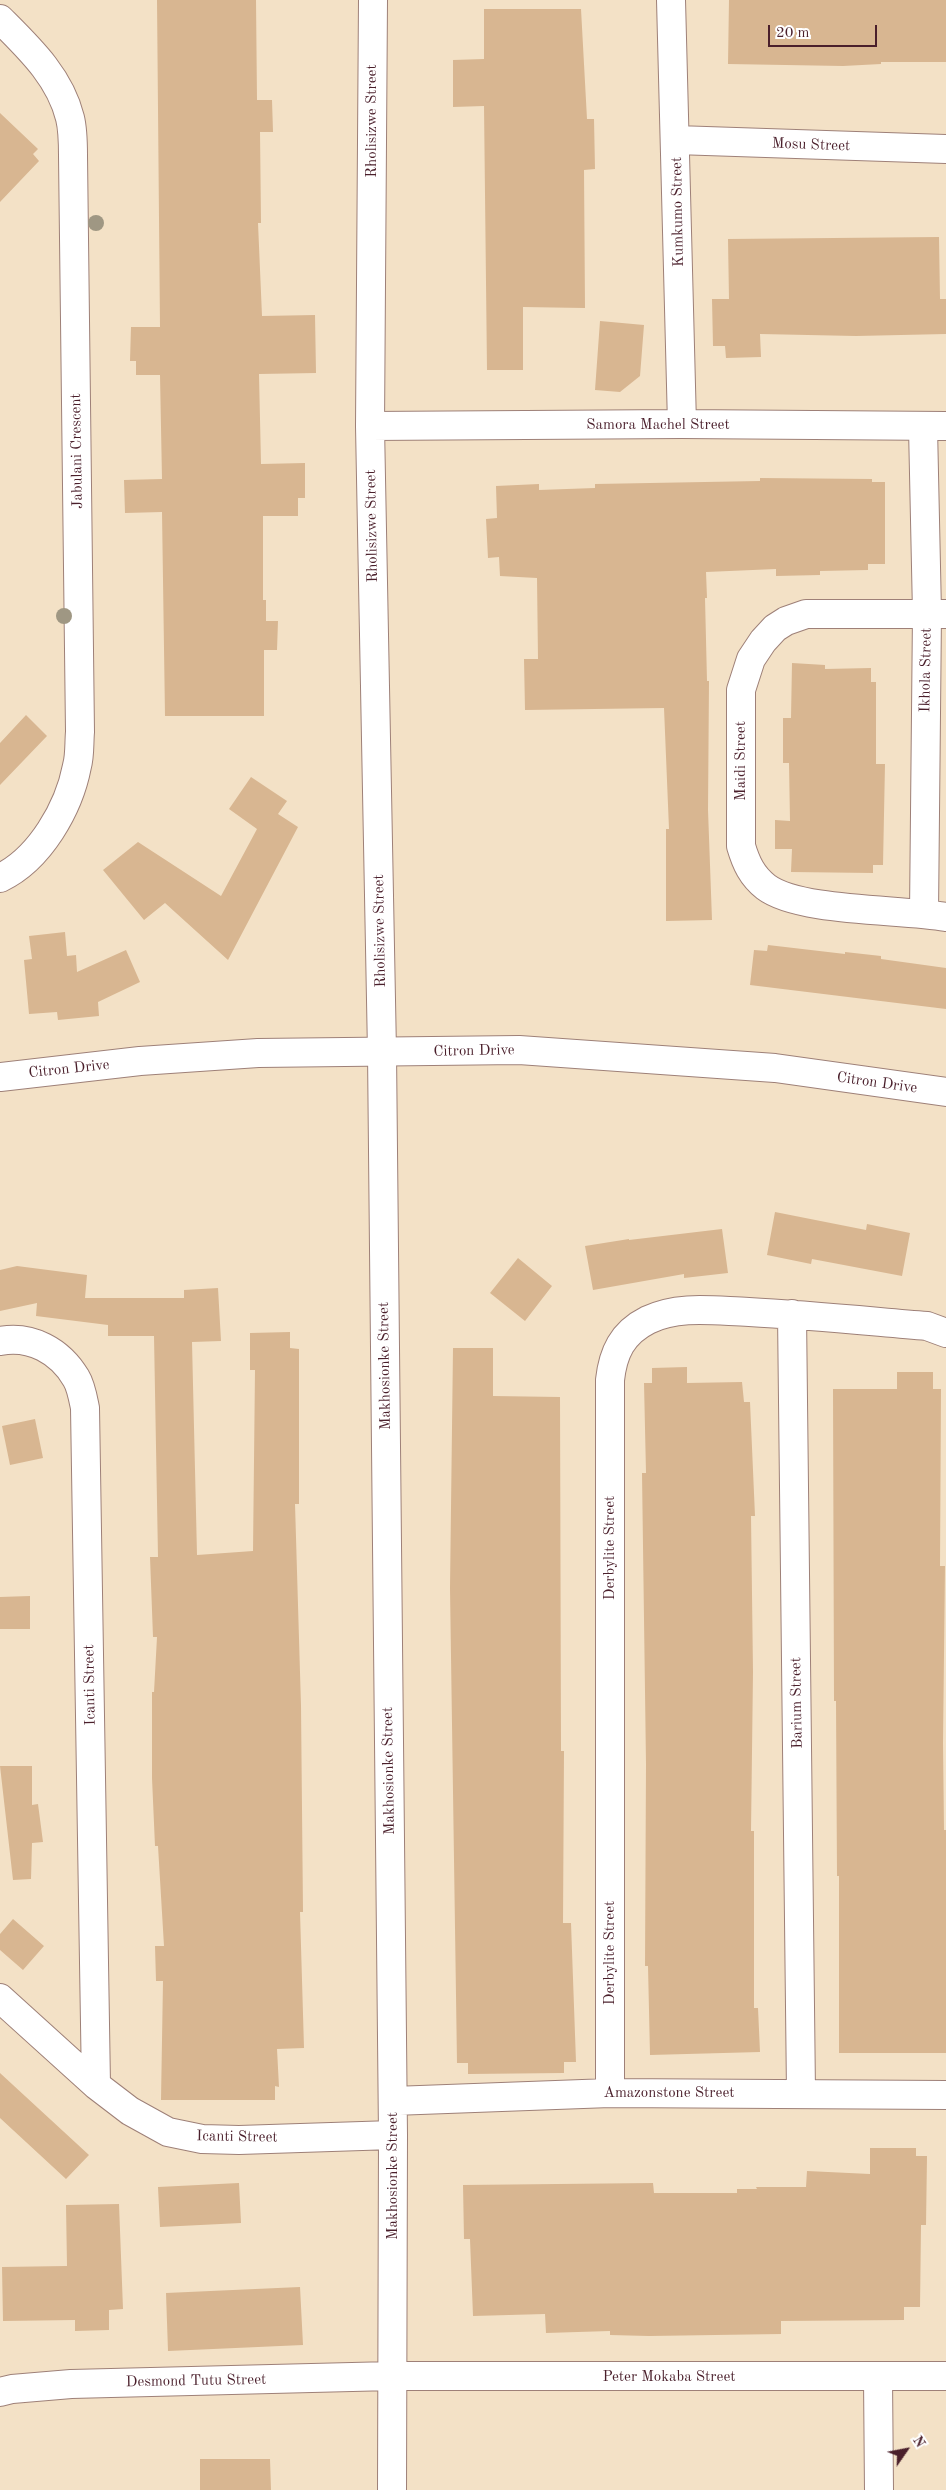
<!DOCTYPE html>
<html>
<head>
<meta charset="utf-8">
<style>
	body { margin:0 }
	#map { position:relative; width:946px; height:2490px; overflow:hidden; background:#f3e1c6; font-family:"Old Standard TT",serif }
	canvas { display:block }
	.north { position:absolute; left:881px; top:2425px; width:50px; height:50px; -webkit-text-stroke:4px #fff; paint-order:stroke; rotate:57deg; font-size:14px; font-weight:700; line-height:20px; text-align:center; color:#4a1f2b }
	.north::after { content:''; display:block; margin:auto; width:18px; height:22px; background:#4a1f2b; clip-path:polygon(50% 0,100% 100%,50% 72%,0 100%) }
	.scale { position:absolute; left:768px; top:25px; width:109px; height:22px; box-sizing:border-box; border:2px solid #4a1f2b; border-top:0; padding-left:6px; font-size:15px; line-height:18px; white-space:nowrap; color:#4a1f2b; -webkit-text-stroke:4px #fff; paint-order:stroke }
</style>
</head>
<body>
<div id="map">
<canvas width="946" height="2490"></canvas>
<div class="north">N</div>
<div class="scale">20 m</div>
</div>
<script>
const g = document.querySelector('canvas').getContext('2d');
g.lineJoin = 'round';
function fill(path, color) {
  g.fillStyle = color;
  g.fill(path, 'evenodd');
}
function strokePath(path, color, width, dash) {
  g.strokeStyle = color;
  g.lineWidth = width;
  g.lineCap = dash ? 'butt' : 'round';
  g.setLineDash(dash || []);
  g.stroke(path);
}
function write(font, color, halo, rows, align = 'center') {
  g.font = font + ' "Old Standard TT",serif';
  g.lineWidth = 4.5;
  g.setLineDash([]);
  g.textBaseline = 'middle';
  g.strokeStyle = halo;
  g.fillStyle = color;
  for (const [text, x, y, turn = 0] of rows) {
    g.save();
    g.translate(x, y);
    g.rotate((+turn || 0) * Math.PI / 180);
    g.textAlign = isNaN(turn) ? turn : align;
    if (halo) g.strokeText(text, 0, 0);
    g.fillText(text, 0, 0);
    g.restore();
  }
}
fill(new Path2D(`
	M 157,0 L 256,0 L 257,100 L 272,100 L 273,132 L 260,132 L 261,223 L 258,223 L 262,316 L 315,315 L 316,373 L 259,374 L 261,464 L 305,463 L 305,498 L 298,498 L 298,516 L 263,516 L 263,600 L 266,600 L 266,621 L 278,621 L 277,650 L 264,650 L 264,716 L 165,716 L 162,512 L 125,513 L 124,480 L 162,479 L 160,375 L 136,375 L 136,361 L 130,361 L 131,327 L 160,327 Z
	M 729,0 L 946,0 L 946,62 L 881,62 L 881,64 L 843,66 L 728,64 Z
	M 484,9 L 581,9 L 587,119 L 594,119 L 595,169 L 584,170 L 585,308 L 523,307 L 523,370 L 487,370 L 484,106 L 453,107 L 453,60 L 484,59 Z
	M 0,113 L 38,149 L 33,154 L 39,161 L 0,202 Z
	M 939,237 L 940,299 L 946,299 L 946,334 L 856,336 L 760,334 L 761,357 L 726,358 L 725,346 L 713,346 L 712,299 L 729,299 L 728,239 Z
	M 600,321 L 644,325 L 640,376 L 620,392 L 595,390 Z
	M 760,478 L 872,479 L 872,482 L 885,482 L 885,564 L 868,564 L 868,570 L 820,571 L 820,575 L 776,576 L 776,569 L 706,572 L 707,598 L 705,598 L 707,681 L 709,681 L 708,810 L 712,920 L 666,921 L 666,829 L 669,829 L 664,708 L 525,710 L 524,659 L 538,659 L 537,578 L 500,576 L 499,557 L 488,558 L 486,519 L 497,518 L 496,486 L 539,484 L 539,490 L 595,488 L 595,484 L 760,481 Z
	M 792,663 L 825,665 L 825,669 L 871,668 L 871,682 L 876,682 L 876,764 L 885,764 L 883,865 L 873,865 L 873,873 L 791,872 L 792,849 L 775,849 L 775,820 L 790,821 L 789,763 L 783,763 L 783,718 L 791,718 Z
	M 26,715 L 47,736 L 0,785 L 0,743 Z
	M 251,777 L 287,801 L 278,814 L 298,827 L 228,960 L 165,903 L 144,920 L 103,870 L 138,842 L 221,896 L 257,829 L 229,809 Z
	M 65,932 L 67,956 L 76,955 L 77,972 L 126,950 L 140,982 L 98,1002 L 99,1016 L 58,1020 L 57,1012 L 29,1014 L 24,960 L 32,959 L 29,936 Z
	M 768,945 L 845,954 L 845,952 L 881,956 L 881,959 L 946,968 L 946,1009 L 750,985 L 754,950 L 767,951 Z
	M 775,1212 L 866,1230 L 867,1224 L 910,1233 L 902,1276 L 812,1259 L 811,1264 L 767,1255 Z
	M 722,1229 L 728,1273 L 684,1278 L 684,1274 L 593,1290 L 585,1246 L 629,1239 L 629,1240 Z
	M 518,1258 L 552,1286 L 525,1321 L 490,1293 Z
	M 17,1266 L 87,1275 L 85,1298 L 184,1298 L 184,1290 L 218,1288 L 221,1341 L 192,1342 L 197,1555 L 253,1551 L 255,1370 L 250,1370 L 250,1333 L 290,1332 L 290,1348 L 299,1349 L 299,1504 L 295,1504 L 301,1706 L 303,1912 L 300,1912 L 304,2048 L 277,2049 L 279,2087 L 275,2086 L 275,2100 L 161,2100 L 163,1981 L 156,1981 L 155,1946 L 164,1946 L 158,1846 L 155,1846 L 152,1778 L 152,1692 L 154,1692 L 157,1637 L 153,1637 L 150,1557 L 158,1557 L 154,1336 L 108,1336 L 108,1325 L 36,1316 L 37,1303 L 0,1311 L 0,1270 Z
	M 453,1348 L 493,1348 L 493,1396 L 560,1397 L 561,1751 L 564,1751 L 563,1923 L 571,1923 L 576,2062 L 564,2062 L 564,2073 L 468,2074 L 468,2063 L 457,2063 L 450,1588 Z
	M 687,1367 L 687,1383 L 742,1382 L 744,1402 L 750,1402 L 755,1516 L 751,1516 L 753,1672 L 751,1831 L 754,1831 L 754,2008 L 758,2008 L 760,2052 L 650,2055 L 648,1966 L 645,1966 L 646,1764 L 642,1473 L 646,1473 L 644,1383 L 652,1383 L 652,1368 Z
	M 897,1372 L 933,1372 L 933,1389 L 941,1389 L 940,1566 L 945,1566 L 943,1743 L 944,1830 L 946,1830 L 946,2053 L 839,2053 L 839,1876 L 837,1876 L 836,1701 L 834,1701 L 833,1389 L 897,1389 Z
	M 35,1419 L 43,1458 L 10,1465 L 2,1426 Z
	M 30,1596 L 30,1629 L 0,1629 L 0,1597 Z
	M 0,1766 L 32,1766 L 32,1805 L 38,1804 L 43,1842 L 32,1843 L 31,1879 L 13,1880 Z
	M 13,1919 L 44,1946 L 23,1970 L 0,1950 L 0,1934 Z
	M 0,2073 L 89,2155 L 66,2179 L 0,2118 Z
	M 870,2148 L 916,2148 L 916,2156 L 927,2156 L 926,2225 L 921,2225 L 920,2307 L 904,2307 L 904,2320 L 781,2321 L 781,2334 L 649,2336 L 610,2335 L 610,2331 L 546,2333 L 545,2314 L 473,2316 L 470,2239 L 464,2239 L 463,2185 L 653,2183 L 654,2193 L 737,2193 L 737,2189 L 757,2189 L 756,2187 L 806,2187 L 807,2171 L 870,2174 Z
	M 239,2183 L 241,2223 L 160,2227 L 158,2187 Z
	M 119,2204 L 123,2309 L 109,2310 L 109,2330 L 75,2331 L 75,2320 L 3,2321 L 2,2267 L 67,2266 L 66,2205 Z
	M 300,2287 L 303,2345 L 168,2351 L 166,2293 Z
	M 200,2459 L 270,2459 L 271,2490 L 200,2490 Z`), '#d8b691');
const street = new Path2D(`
	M 373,0 L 370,426 L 382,1052 L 393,2135 L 392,2490
	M 671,0 L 682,424
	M 0,19 C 29,48 60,77 70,118 C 73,130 73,144 73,156 L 80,732 C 79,743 80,755 77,766 C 69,808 40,859 0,878
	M 676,140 L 946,149
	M 370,426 L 682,424 L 946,426
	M 923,427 L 927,613 L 924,913
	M 946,614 L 806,614 L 786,621 L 775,628 L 763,641 L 751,659 L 741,690 L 741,846 C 746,863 752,876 766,887 C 799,912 902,909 946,917
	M 792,1314 L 801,2093
	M 0,1341 C 31,1335 60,1351 76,1378 C 81,1386 83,1398 85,1408 L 96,2085
	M 0,1998 L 96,2085 L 130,2111 L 168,2132 L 202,2139 L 239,2140 L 393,2135
	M 610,2093 L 610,1380 C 613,1353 622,1333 648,1320 C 679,1305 715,1311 749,1312 C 808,1315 867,1321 927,1326 L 946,1333
	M 393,2101 L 610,2093 L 946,2095
	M 878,2378 L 879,2490
	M 0,2392 L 12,2389 L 71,2384 L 392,2376 L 946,2376`);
const secondary = new Path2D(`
	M 0,1077 L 140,1061 L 258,1053 L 519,1050 L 775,1068 L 946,1092`);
strokePath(street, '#9e8078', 30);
strokePath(secondary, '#9e8078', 30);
strokePath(street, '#fff', 28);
strokePath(secondary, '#fff', 28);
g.fillStyle = '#9f9783';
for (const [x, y] of [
	[96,223],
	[64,616]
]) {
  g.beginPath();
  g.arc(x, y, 8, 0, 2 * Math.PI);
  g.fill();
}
write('15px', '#4a1f2b', '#fff', [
	["Rholisizwe Street",372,121,-90],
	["Mosu Street",811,145,2],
	["Kumkumo Street",678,212,-91],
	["Samora Machel Street",658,425],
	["Jabulani Crescent",77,451,-91],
	["Rholisizwe Street",372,526,-91],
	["Ikhola Street",926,670,-89],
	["Maidi Street",741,761,-90],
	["Rholisizwe Street",380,931,-91],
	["Citron Drive",474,1051,-1],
	["Citron Drive",69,1069,-6],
	["Citron Drive",877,1083,8],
	["Makhosionke Street",385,1366,-91],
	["Derbylite Street",610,1548,-90],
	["Icanti Street",90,1685,-91],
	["Barium Street",797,1703,-91],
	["Makhosionke Street",389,1771,-91],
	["Derbylite Street",610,1953,-90],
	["Amazonstone Street",669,2093],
	["Icanti Street",237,2137,1],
	["Makhosionke Street",393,2176,-90],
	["Peter Mokaba Street",669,2377],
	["Desmond Tutu Street",196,2381,-1]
]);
</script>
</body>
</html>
